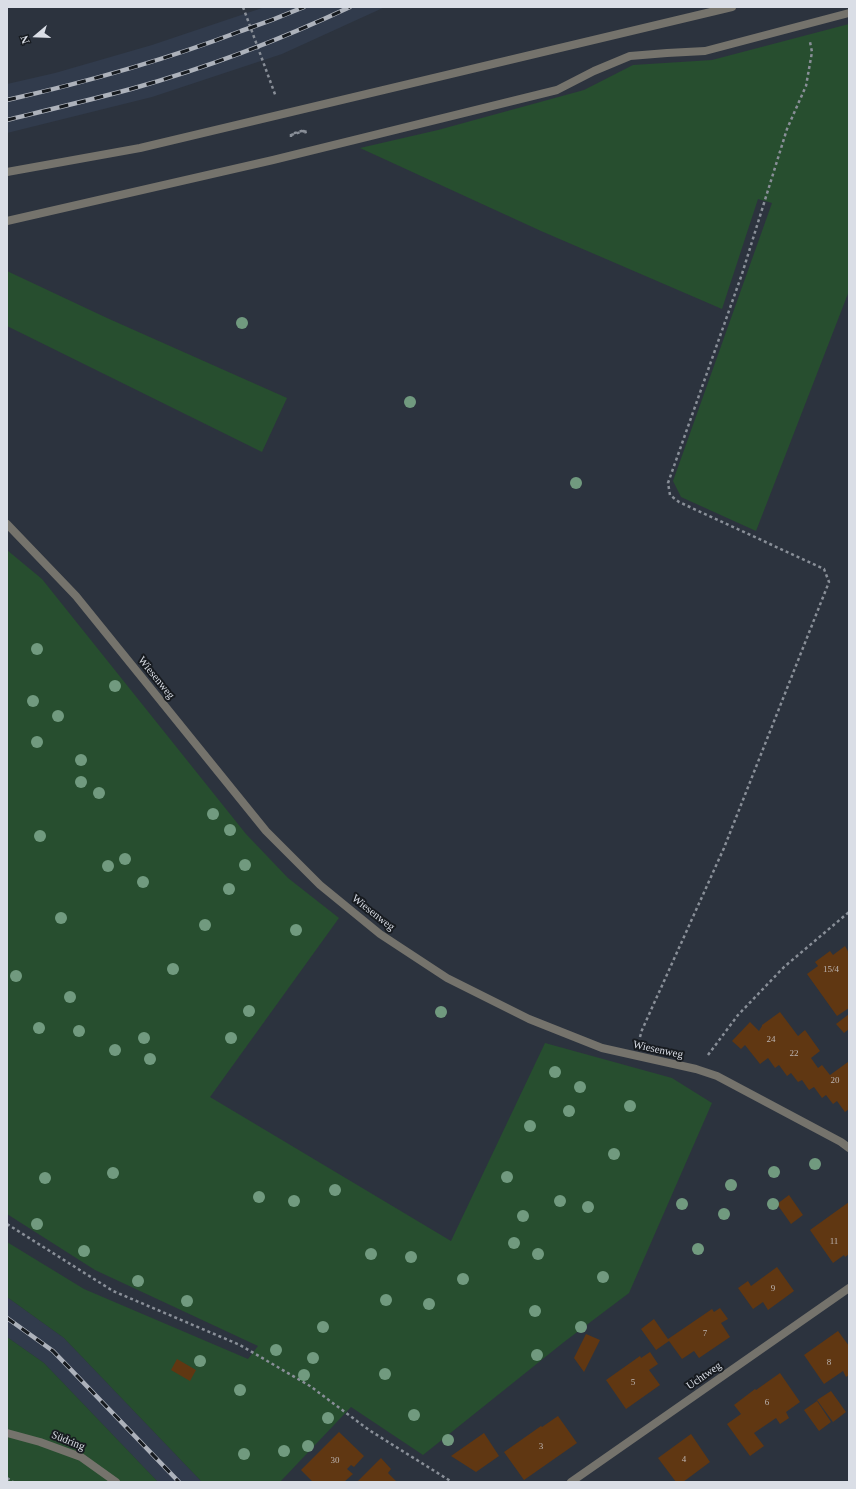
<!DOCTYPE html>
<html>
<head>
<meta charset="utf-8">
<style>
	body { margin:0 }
	#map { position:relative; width:856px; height:1489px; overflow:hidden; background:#2c333e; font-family:"Times New Roman",serif }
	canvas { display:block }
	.frame { position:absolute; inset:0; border:8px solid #dadee6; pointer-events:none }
	.north { position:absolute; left:16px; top:16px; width:40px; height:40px; -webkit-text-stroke:3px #171b20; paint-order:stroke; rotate:251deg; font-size:11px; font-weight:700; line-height:16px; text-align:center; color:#dadee6 }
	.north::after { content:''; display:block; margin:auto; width:14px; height:18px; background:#dadee6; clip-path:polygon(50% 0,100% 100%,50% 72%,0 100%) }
</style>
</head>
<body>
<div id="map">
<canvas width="856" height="1489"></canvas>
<div class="frame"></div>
<div class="north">N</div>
</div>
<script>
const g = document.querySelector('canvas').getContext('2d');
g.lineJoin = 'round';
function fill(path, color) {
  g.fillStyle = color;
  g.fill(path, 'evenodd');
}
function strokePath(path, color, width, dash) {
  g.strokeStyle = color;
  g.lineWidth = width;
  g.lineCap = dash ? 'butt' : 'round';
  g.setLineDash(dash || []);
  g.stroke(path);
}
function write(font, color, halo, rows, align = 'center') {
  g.font = font + ' "Times New Roman",serif';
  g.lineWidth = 4;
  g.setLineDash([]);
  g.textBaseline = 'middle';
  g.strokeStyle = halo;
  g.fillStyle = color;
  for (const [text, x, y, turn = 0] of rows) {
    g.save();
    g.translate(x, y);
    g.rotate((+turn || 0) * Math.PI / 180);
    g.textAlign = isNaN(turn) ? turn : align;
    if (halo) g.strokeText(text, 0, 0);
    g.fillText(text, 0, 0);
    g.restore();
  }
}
fill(new Path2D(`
	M 265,7 L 385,7 L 282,54 L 152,97 L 7,133 L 7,84 L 55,73 L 152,45 Z
	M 7,1297 L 64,1338 L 202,1482 L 158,1482 L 44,1363 L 7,1337 Z`), '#313b4c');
fill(new Path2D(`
	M 849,24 L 849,291 L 756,531 L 681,497 L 673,481 L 772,203 L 758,199 L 722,309 L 541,231 L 360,148 L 438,130 L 584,90 L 633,65 L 712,60 Z
	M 7,271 L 107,318 L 287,398 L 262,452 L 7,326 Z
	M 7,550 L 42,579 L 246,834 L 288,878 L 339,918 L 210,1097 L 451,1241 L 545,1043 L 672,1078 L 712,1103 L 629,1293 L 564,1342 L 423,1455 L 351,1407 L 280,1482 L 202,1482 L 64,1338 L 7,1297 L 7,1242 L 84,1289 L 248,1359 L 258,1346 L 95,1270 L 7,1214 Z
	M 7,1337 L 44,1363 L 158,1482 L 7,1482 Z`), '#274e2f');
fill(new Path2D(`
	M 845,946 L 849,953 L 849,1008 L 837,1016 L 807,974 L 818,966 L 815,962 L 830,951 L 833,955 Z
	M 780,1012 L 798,1036 L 805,1030 L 820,1051 L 811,1058 L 818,1068 L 822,1065 L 830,1075 L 848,1062 L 849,1064 L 849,1109 L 845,1112 L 837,1101 L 833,1104 L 826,1095 L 822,1098 L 814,1087 L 809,1090 L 802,1080 L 798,1082 L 791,1073 L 787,1076 L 779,1065 L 775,1068 L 768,1058 L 760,1064 L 745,1045 L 741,1049 L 732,1041 L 750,1022 L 759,1031 L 762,1026 L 762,1025 Z
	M 849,1014 L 849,1029 L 844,1033 L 836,1024 Z
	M 789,1195 L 803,1215 L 791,1224 L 777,1204 Z
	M 849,1202 L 849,1254 L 845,1257 L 844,1255 L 833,1263 L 810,1230 Z
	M 777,1267 L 794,1291 L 768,1310 L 763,1302 L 753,1309 L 738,1288 L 748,1281 L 751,1286 Z
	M 720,1308 L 728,1319 L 721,1323 L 730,1337 L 699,1358 L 694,1351 L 682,1359 L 669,1341 L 656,1350 L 641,1329 L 654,1319 L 668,1339 L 712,1309 L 714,1312 Z
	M 838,1331 L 849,1346 L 849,1375 L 846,1377 L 843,1371 L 824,1384 L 804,1355 Z
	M 586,1334 L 600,1340 L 584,1372 L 574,1358 Z
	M 650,1352 L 658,1364 L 649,1370 L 660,1385 L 626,1409 L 606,1380 L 640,1356 L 641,1358 Z
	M 177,1359 L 196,1370 L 190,1381 L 171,1370 Z
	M 780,1373 L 800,1402 L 786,1412 L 789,1418 L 780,1424 L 776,1418 L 754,1433 L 764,1446 L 750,1456 L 727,1424 L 741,1414 L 734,1405 L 755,1389 L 756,1390 Z
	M 831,1391 L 846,1412 L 833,1422 L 817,1400 Z
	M 817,1401 L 831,1422 L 819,1431 L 804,1410 Z
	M 558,1416 L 577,1443 L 524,1480 L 504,1452 L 541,1426 L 542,1427 Z
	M 339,1432 L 364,1456 L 354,1467 L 351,1465 L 347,1469 L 353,1474 L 344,1482 L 313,1482 L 301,1470 Z
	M 484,1433 L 499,1456 L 476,1472 L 451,1456 Z
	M 691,1434 L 710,1462 L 683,1482 L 676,1482 L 658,1458 Z
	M 381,1458 L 391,1469 L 388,1473 L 397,1482 L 359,1482 L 358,1481 Z`), '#603712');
strokePath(new Path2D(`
	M 243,7 L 276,97
	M 291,135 L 304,131 L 305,133
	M 291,137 L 291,134 L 305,130 L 306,134
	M 640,1037 L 642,1030 L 724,848 L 829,582 L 824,569 L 679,502 L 670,495 L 668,483 L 742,274 L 787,129 L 806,86 L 812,52 L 810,42
	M 708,1055 L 738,1015 L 784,967 L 849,912
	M 7,1224 L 113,1291 L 240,1345 L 310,1386 L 369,1430 L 452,1482
	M 7,1478 L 13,1482`), '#898f98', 2.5, [3, 3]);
strokePath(new Path2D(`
	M 7,172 L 140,148 L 732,7
	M 7,221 L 273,160 L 557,90 L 594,71 L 630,56 L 667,53 L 705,51 L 849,13`), '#75736c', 8);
strokePath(new Path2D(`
	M 7,524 L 76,596 L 266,831 L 320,885 L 380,934 L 447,978 L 529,1019 L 602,1048 L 696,1069 L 717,1076 L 841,1142 L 849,1148
	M 7,1433 L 40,1442 L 81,1457 L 116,1482
	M 571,1482 L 849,1288`), '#75736c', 8);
const rail = new Path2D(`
	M 7,100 C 87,82 165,60 241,31 C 262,24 283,16 304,7
	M 7,120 C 48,110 90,100 131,89 C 206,68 280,40 350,7
	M 7,1318 L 53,1351 L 179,1482`);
strokePath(rail, '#adb2bb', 4.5);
strokePath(rail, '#171b20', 3, [9]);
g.fillStyle = '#719a7f';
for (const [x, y] of [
	[242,323],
	[410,402],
	[576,483],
	[37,649],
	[115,686],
	[33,701],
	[58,716],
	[37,742],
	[81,760],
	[81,782],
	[99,793],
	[213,814],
	[230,830],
	[40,836],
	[125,859],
	[245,865],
	[108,866],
	[143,882],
	[229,889],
	[61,918],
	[205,925],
	[296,930],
	[173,969],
	[16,976],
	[70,997],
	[249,1011],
	[441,1012],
	[39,1028],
	[79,1031],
	[144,1038],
	[231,1038],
	[115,1050],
	[150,1059],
	[555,1072],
	[580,1087],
	[630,1106],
	[569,1111],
	[530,1126],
	[614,1154],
	[815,1164],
	[774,1172],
	[113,1173],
	[507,1177],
	[45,1178],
	[731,1185],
	[335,1190],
	[259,1197],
	[294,1201],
	[560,1201],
	[682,1204],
	[773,1204],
	[588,1207],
	[724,1214],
	[523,1216],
	[37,1224],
	[514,1243],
	[698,1249],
	[84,1251],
	[371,1254],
	[538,1254],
	[411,1257],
	[603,1277],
	[463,1279],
	[138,1281],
	[386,1300],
	[187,1301],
	[429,1304],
	[535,1311],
	[323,1327],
	[581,1327],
	[276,1350],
	[537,1355],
	[313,1358],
	[200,1361],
	[385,1374],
	[304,1375],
	[240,1390],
	[414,1415],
	[328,1418],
	[448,1440],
	[308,1446],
	[284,1451],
	[244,1454]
]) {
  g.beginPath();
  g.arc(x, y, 6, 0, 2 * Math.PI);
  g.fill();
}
write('9px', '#bcb4b1', null, [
	["15/4",831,970],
	["24",771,1040],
	["22",794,1054],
	["20",835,1081],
	["11",834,1242],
	["9",773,1289],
	["7",705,1334],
	["8",829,1363],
	["5",633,1383],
	["6",767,1403],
	["3",541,1447],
	["4",684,1460],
	["30",335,1461]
]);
write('11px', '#dadee6', '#171b20', [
	["Wiesenweg",156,678,51],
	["Wiesenweg",373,913,38],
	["Wiesenweg",658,1050,12],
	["Uchtweg",704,1376,-35],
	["Südring",68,1441,22]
]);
</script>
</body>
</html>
